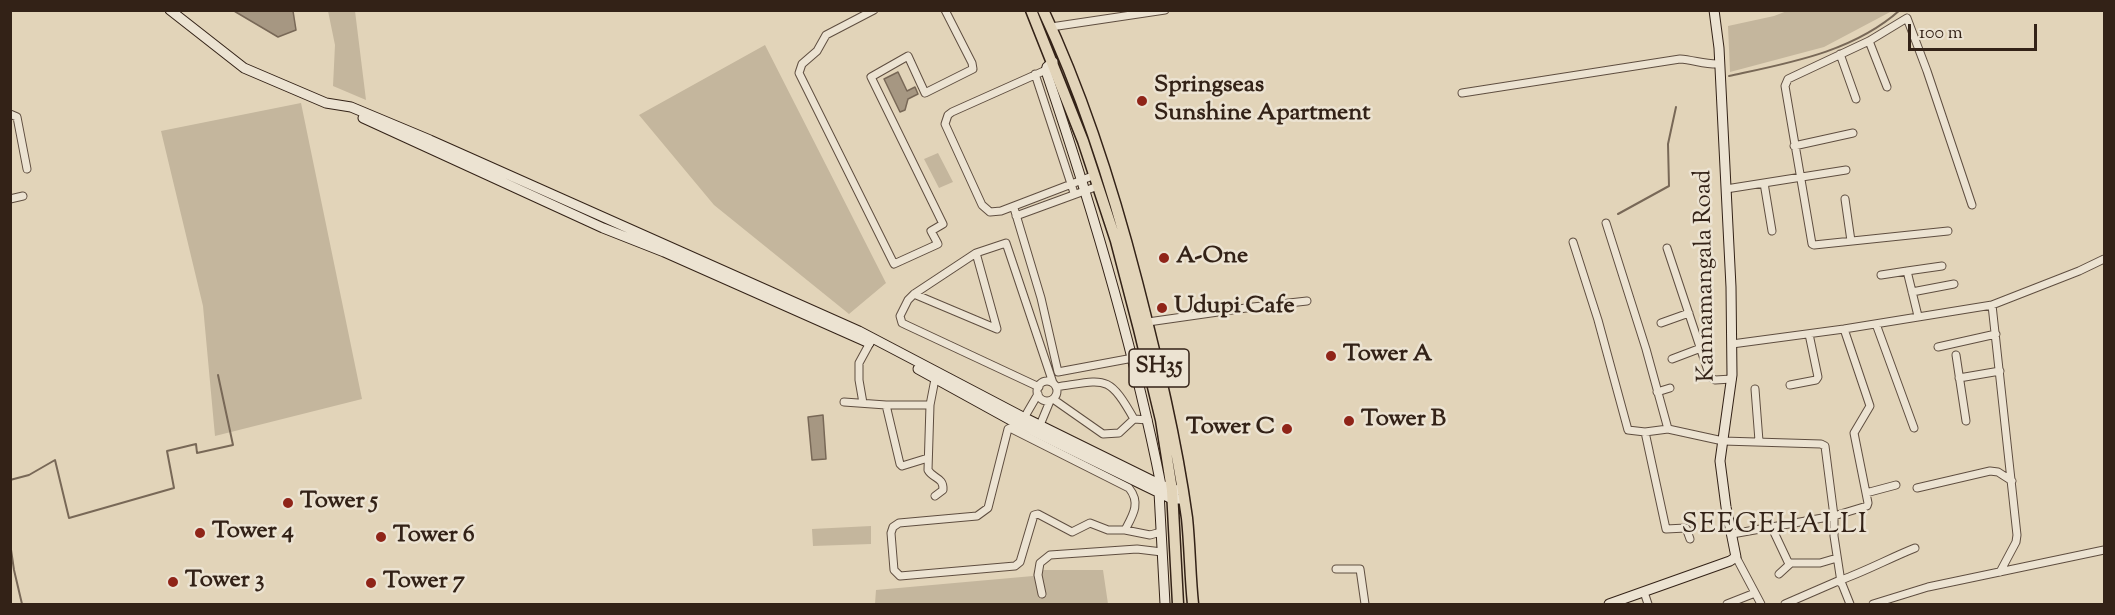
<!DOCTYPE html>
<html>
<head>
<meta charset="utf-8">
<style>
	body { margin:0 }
	#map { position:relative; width:2115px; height:615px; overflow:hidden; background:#e2d4b9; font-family:"Sorts Mill Goudy",serif }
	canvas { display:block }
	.frame { position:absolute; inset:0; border:12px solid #332217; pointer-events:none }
	.scale { position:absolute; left:1908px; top:24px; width:129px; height:27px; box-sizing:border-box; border:3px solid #332217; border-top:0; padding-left:8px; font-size:18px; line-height:21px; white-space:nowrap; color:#332217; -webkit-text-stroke:4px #ece3d2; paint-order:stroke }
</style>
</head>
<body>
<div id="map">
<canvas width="2115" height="615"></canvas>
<div class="frame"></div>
<div class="scale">100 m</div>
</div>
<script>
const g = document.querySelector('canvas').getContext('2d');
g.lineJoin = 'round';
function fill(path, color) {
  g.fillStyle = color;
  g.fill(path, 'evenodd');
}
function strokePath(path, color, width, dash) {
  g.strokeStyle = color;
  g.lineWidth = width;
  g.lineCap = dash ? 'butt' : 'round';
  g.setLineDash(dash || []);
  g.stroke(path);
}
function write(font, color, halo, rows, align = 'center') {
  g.font = font + ' "Sorts Mill Goudy",serif';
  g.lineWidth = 5;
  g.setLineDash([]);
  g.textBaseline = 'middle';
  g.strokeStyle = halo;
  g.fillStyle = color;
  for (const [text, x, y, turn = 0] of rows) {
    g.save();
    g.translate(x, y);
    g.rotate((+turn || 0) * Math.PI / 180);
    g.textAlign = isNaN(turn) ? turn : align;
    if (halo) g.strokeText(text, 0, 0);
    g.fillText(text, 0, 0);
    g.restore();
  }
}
fill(new Path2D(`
	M 328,11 L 355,11 L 366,100 L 333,86 L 335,45 Z
	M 1787,11 L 1787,10 L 1892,11 L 1824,47 L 1730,72 L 1728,26 L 1774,16 Z
	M 765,45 L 886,283 L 849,314 L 714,205 L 639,115 Z
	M 301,103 L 362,399 L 215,436 L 203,306 L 161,131 Z
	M 938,153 L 953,182 L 939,188 L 924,159 Z
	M 871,526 L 871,544 L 813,546 L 812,529 Z
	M 1034,570 L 1103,570 L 1108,604 L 875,604 L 876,590 L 1033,576 Z`), '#c4b69d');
const water = new Path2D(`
	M 234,11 L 293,11 L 296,30 L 278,37 Z
	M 898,72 L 907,91 L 915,87 L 918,94 L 908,99 L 905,110 L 900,112 L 884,79 Z
	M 823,415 L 826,459 L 812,460 L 808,417 Z`);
fill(water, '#a69782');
strokePath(water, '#786857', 1.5);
strokePath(new Path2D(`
	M 1729,76 C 1789,63 1853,52 1900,10
	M 1618,214 L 1669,186 L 1668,144 L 1676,107
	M 10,480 L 29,475 L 55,460 L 69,518 L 174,488 L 167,451 L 196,444 L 197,453 L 233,445 L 218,375
	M 10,543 L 14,570 L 22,604`), '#786857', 2);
const street = new Path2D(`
	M 874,10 L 826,35 L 817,51 L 802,64 L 799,73 L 894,264 L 938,244 L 931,231 L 943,224 L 871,77 L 908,56 L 925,93 L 973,69 L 972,63 L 945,10
	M 1051,27 L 1165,10
	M 1869,41 L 1887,87
	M 1840,54 L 1856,99
	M 1046,70 L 952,112 L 948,115 L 945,124 L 982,205 L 990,212 L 1001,211 L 1095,175
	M 1035,74 L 1074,193
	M 1462,93 L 1680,59 C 1694,60 1706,65 1720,64
	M 10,114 L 17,117 L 27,169
	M 1794,146 L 1853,133
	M 1764,183 L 1772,231
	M 1726,189 L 1846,170
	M 10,199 L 23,196
	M 1845,199 L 1851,241
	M 1014,208 L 1041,298 L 1058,372 L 1133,358
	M 1016,216 L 1098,186
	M 1606,223 L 1646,349 L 1668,429
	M 1948,231 L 1814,245 L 1812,244 L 1785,86 L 1788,79 L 1869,41 L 1907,18 L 1927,71 L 1972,205
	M 1573,242 L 1598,320 L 1628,430 L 1645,432 L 1668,429 L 1723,441 L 1821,444 L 1825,446 L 1834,516 L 1834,536 L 1841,582
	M 1667,248 L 1710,377 L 1715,380 L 1732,379
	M 1881,275 L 1907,271
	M 1912,292 L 1954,284
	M 914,294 L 997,329 L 976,253
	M 1992,305 L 2017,535 L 2016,542 L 2000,572
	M 1918,316 L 1907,271 L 1942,266
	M 1148,322 L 1253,307 L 1307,301
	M 1661,323 L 1689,313
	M 1876,324 L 1914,428
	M 1732,344 L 1844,329 L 1992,305 L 2079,271 L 2104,259
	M 1938,347 L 1996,334
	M 1956,355 L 1966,421
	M 1672,359 L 1701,348
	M 1959,378 L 2000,371
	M1037 391a10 10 0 1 1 20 0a10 10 0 1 1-20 0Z
	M 1790,385 L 1816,380 L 1818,377 L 1809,334
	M 1039,387 L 902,323 L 900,316 L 908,300 L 914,294 L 976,253 L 1006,243 L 1053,383
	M 1056,387 C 1105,380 1108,373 1134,419 L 1148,420
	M 1755,389 L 1759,441
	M 1657,392 L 1670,388
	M 1053,399 L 1103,434 L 1119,433 L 1134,419
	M 844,402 L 886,405 L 930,405
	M 863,403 L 859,380 L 859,363 L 871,341
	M 886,405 L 900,464 L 902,466 L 928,458
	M 1024,418 L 1038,394
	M 1040,425 L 1050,401
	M 1645,432 L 1666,529 L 1686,528 L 1690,539
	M 1917,488 L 1990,471 L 1998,472 L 2012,481
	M 1866,493 L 1896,485
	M 935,496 L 943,490 C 944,477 933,479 928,470 L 930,405 L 936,374
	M 1772,528 L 1789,564
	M 1125,530 C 1133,515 1141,503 1129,488 L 1010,428 L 1008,429 L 988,508 L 977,516 L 899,523 L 893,527 L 891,533 L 894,570 L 900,576 L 1015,566 L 1020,562 L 1034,515 L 1038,514 L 1072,532 L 1090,523 L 1108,530 L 1125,530 L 1150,535 L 1161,532
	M 1732,534 L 1834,516 L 1867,506 L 1868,503 L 1854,433 L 1870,406 L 1844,329
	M 1736,557 L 1761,604
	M 1336,569 L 1360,569 L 1365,604
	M 1779,574 L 1791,563 L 1820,563 L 1837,558
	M 1841,580 C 1866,571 1890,558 1915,548
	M 1644,592 L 1648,604
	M 1042,594 L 1038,575 L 1040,563 L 1050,555 L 1137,549 L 1162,552
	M 1727,604 L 1755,593
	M 1785,604 L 1838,581 L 1842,584 L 1850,604
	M 1873,604 L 1928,587 L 2104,550`);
const secondary = new Path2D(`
	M 170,10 L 244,68 L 326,103 L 351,107 L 430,140 L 859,331 L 1021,416 L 1161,485 L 1177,490
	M 1053,62 L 1047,67 L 1046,71 C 1092,207 1133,344 1161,485 L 1159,492 L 1165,604
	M 363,118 L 603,228 L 664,252 L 869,343
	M 918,369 L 1016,423 L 1172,499 L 1184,499
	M 1609,604 L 1730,561 L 1736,557 L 1726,507 L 1720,461 L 1732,375 L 1731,287 L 1719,48 L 1714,10`);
const primary = new Path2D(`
	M 1031,10 L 1083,141 L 1116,241 L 1139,329 L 1161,420 L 1172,490 L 1178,604
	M 1043,10 C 1084,97 1113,189 1137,282 C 1157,360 1176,438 1187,518 C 1190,547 1190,576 1193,604`);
strokePath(street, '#5f4e40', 9);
strokePath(secondary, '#332217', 11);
strokePath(primary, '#332217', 13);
strokePath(street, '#ece3d2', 7);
strokePath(secondary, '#ece3d2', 9);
strokePath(primary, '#e2d4b9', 10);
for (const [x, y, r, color] of [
	[1142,101,6,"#8f2418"],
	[1164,258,6,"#8f2418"],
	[1162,308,6,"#8f2418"],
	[1331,356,6,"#8f2418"],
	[1349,421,6,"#8f2418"],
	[1287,429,6,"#8f2418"],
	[288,503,6,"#8f2418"],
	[200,533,6,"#8f2418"],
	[381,537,6,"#8f2418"],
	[173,582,6,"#8f2418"],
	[371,583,6,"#8f2418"]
]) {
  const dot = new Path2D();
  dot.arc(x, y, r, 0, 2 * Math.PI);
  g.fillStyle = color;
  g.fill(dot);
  strokePath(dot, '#ece3d2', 2);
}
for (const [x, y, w] of [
	[1159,368,60]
]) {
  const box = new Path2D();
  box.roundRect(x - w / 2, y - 19, w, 38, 4.5);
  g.fillStyle = '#ece3d2';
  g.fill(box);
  strokePath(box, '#332217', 1.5);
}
write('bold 22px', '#332217', null, [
	["SH35",1159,368]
]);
write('bold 24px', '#332217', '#ece3d2', [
	["Springseas",1154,87],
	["Sunshine Apartment",1154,115],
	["A-One",1176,258],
	["Udupi Cafe",1174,308],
	["Tower A",1343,356],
	["Tower B",1361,421],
	["Tower C",1275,429,"right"],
	["Tower 5",300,503],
	["Tower 4",212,533],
	["Tower 6",393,537],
	["Tower 3",185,582],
	["Tower 7",383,583]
], 'left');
write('24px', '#332217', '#ece3d2', [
	["Kannamangala Road",1707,276,-91]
]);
g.letterSpacing = '1.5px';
write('27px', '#332217', '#ece3d2', [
	["SEEGEHALLI",1775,527]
]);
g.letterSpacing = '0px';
</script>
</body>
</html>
